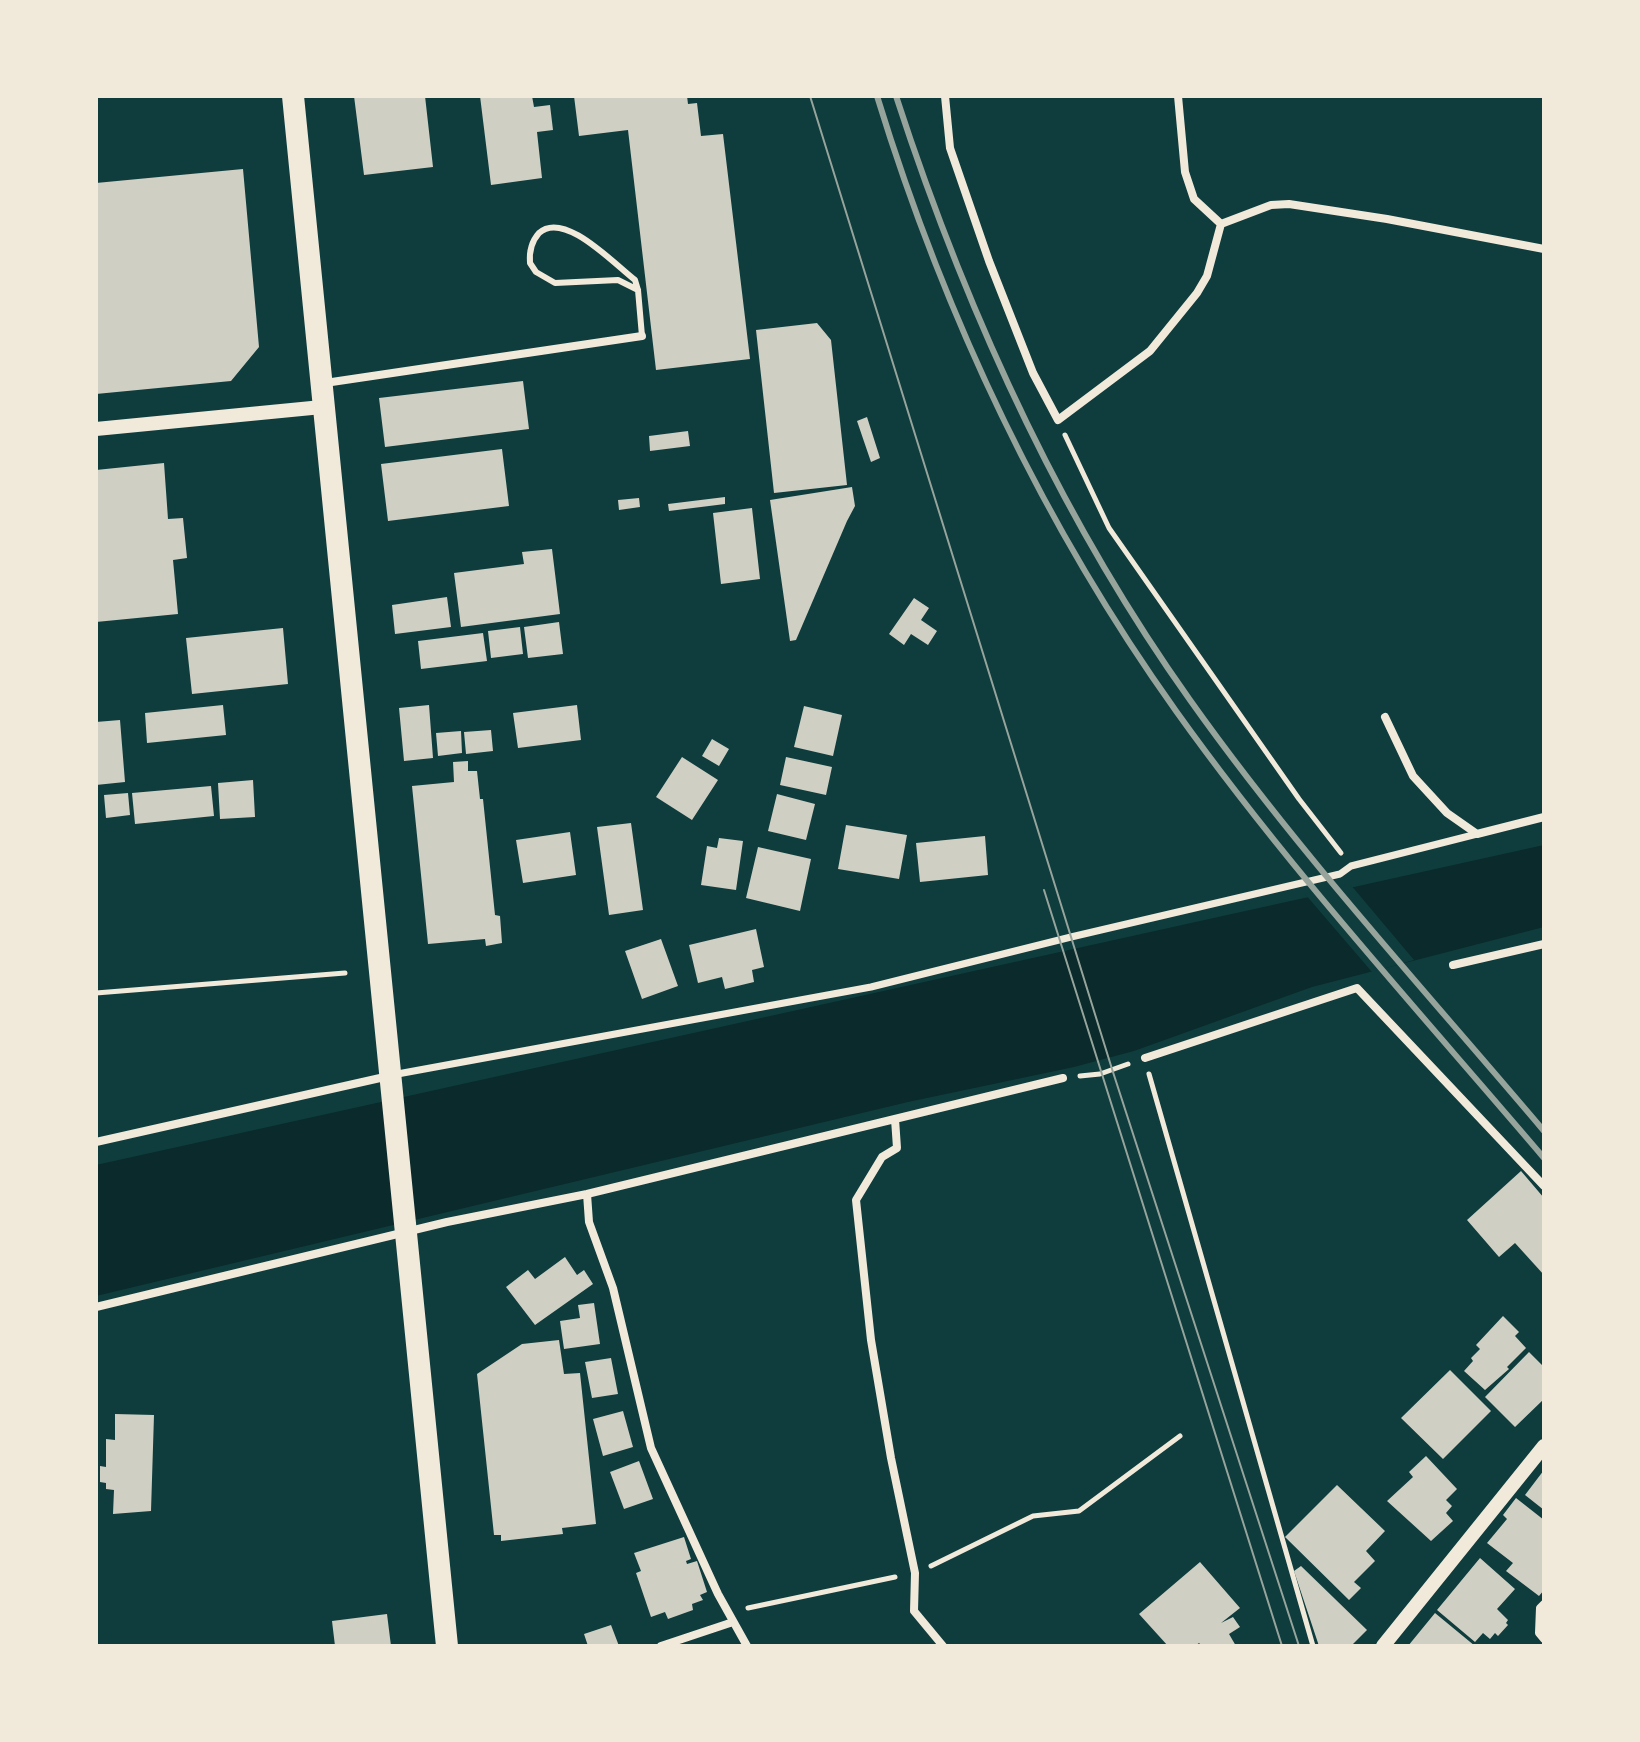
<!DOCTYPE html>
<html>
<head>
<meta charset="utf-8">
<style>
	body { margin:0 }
	#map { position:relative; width:1640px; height:1742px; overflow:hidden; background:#0f3d3e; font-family:Commissioner,sans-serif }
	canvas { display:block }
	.frame { position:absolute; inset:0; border:98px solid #f1e9da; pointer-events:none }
</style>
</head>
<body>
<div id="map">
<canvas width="1640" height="1742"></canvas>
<div class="frame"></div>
</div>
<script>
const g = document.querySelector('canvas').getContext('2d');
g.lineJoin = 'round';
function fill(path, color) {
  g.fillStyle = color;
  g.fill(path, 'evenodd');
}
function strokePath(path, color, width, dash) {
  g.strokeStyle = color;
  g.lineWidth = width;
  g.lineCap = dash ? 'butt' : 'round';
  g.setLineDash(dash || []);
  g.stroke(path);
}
fill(new Path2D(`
	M 1544,845 L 1544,927 L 1312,987 L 1134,1051 L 1074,1067 L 908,1102 L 96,1296 L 96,1165 Z`), '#0a2a2b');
fill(new Path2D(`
	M 1350,884 L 1414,960 L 1372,972 L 1305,894 Z`), '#0f3d3e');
fill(new Path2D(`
	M 354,96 L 425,96 L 433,167 L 364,175 Z
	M 480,96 L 532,96 L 534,107 L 550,105 L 553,130 L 537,132 L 542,178 L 491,185 Z
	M 574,96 L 687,96 L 688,104 L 697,103 L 701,136 L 723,134 L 750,359 L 656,370 L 628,130 L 579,136 Z
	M 243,169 L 259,347 L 231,381 L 96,394 L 96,183 Z
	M 817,323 L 831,340 L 847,485 L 774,493 L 756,330 Z
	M 523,381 L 529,429 L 385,447 L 379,398 Z
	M 867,417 L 880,458 L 871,462 L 857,421 Z
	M 688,431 L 690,446 L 650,451 L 649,436 Z
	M 502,449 L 509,506 L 388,521 L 381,464 Z
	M 164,463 L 168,519 L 183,518 L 187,558 L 173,560 L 178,614 L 96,622 L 96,470 Z
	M 852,487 L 855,506 L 847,521 L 796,640 L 790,641 L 770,500 Z
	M 725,497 L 725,504 L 669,511 L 668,504 Z
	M 639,498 L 640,507 L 619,510 L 618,500 Z
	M 752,508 L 760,579 L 721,584 L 713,513 Z
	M 552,549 L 560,614 L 461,627 L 454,573 L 524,564 L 522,552 Z
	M 447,597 L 451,627 L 395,634 L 392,605 Z
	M 914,598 L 929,608 L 921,620 L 937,631 L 928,645 L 911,634 L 904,645 L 889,634 Z
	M 559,622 L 563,654 L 528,658 L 524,627 Z
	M 520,627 L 523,654 L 491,658 L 488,631 Z
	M 283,628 L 288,684 L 192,694 L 186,638 Z
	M 483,633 L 487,661 L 421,669 L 418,641 Z
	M 223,705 L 226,735 L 147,743 L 145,713 Z
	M 429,705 L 433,758 L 404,761 L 399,708 Z
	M 577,705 L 581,740 L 518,748 L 513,713 Z
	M 804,706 L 842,715 L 833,756 L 794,747 Z
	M 120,720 L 125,782 L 96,785 L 96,722 Z
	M 491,730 L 493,751 L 466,754 L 464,732 Z
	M 461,731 L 462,753 L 438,756 L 436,733 Z
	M 712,739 L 729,749 L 719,766 L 702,756 Z
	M 682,757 L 718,780 L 692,820 L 656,797 Z
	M 786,757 L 832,767 L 826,795 L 780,785 Z
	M 468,761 L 468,771 L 477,771 L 480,799 L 483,799 L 495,915 L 500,916 L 502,943 L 486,946 L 485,939 L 428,944 L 412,786 L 454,782 L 453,762 Z
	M 253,780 L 255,817 L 220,819 L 218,783 Z
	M 211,786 L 214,816 L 135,824 L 132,793 Z
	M 128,793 L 130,815 L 106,818 L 104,795 Z
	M 777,794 L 815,804 L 806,840 L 768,831 Z
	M 631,823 L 643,910 L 609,915 L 597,827 Z
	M 846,825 L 907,835 L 899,879 L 838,869 Z
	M 570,832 L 576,875 L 523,883 L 516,840 Z
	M 985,836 L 988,875 L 920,882 L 916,843 Z
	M 719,838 L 743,841 L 736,890 L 701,885 L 707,846 L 717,848 Z
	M 758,847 L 811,859 L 800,911 L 746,898 Z
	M 756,929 L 764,967 L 752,970 L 754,982 L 725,989 L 722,977 L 698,983 L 689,945 Z
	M 661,939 L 678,986 L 642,999 L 625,951 Z
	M 1521,1171 L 1544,1198 L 1544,1275 L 1515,1243 L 1499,1257 L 1467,1220 Z
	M 565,1257 L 577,1275 L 584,1270 L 593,1284 L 535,1325 L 506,1287 L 528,1270 L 535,1279 Z
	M 594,1303 L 600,1344 L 564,1349 L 560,1321 L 580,1318 L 578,1305 Z
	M 1503,1316 L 1519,1332 L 1515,1336 L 1526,1348 L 1507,1367 L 1509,1369 L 1485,1390 L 1464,1371 L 1473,1361 L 1471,1358 L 1480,1349 L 1476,1345 Z
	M 559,1340 L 564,1374 L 580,1373 L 596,1524 L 562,1528 L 563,1534 L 501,1541 L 501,1535 L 494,1535 L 477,1374 L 522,1344 Z
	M 1529,1352 L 1544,1367 L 1544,1399 L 1515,1427 L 1485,1397 Z
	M 611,1358 L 618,1394 L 592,1398 L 585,1362 Z
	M 1450,1370 L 1491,1411 L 1443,1459 L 1401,1418 Z
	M 623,1411 L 633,1447 L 603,1456 L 593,1419 Z
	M 115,1414 L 154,1415 L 151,1511 L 113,1514 L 114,1490 L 106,1489 L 106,1483 L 100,1482 L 100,1466 L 106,1467 L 106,1439 L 115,1440 Z
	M 1426,1456 L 1457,1489 L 1446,1500 L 1452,1506 L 1446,1513 L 1453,1521 L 1431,1541 L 1387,1501 L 1413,1477 L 1409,1472 Z
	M 639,1461 L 653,1499 L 624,1509 L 610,1472 Z
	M 1544,1470 L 1544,1510 L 1525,1495 Z
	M 1337,1485 L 1385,1531 L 1366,1551 L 1375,1561 L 1354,1582 L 1361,1588 L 1349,1600 L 1285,1537 Z
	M 1516,1498 L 1544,1520 L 1544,1590 L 1539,1596 L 1506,1571 L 1513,1563 L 1487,1543 L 1507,1519 L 1503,1515 Z
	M 684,1537 L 691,1559 L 686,1561 L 687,1564 L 697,1561 L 707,1592 L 700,1595 L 703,1600 L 692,1604 L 693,1610 L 668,1619 L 665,1612 L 651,1617 L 636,1573 L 641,1571 L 634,1553 Z
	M 1480,1558 L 1515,1589 L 1497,1609 L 1508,1620 L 1506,1623 L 1508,1625 L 1498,1636 L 1495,1633 L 1490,1639 L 1483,1633 L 1475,1642 L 1437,1610 Z
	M 1200,1562 L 1240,1608 L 1221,1623 L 1233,1617 L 1240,1627 L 1229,1634 L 1236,1646 L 1202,1646 L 1199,1643 L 1195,1646 L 1168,1646 L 1139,1614 Z
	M 1301,1566 L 1367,1630 L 1351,1646 L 1319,1646 L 1294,1571 Z
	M 1435,1613 L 1475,1646 L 1408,1646 Z
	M 387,1614 L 391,1646 L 335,1646 L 332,1621 Z
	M 611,1625 L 619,1646 L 588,1646 L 584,1634 Z`), '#cfcfc3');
strokePath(new Path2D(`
	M 1065,435 L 1109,528 L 1299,799 L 1341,853
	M 96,993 L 345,973
	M 1149,1074 L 1313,1646
	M 1080,1076 L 1100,1074 L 1128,1064
	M 931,1566 L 1033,1516 L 1079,1511 L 1180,1436
	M 748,1608 L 895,1577`), '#f1e9da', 5);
strokePath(new Path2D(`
	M 638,290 L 618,280 L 555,283 L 536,272 L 530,263 C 529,251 531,242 539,233 C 564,210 614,264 635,280 L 638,290 L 642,336`), '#f1e9da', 6);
strokePath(new Path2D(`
	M 392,1075 L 871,987 L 1071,937 L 1340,874 L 1351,866 L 1477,834`), '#f1e9da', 7);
strokePath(new Path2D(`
	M 945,96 L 950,148 L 989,261 L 1033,373 L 1058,420 L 1150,351 L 1197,293 L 1207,276 L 1221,224 L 1271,205 L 1289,204 L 1387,219 L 1544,249
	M 1178,96 L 1185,172 L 1194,199 L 1221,224
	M 325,383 L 642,336
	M 1385,717 L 1413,776 L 1447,813 L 1477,834 L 1544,817
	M 1453,965 L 1544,944
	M 1145,1058 L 1357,988 L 1544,1186
	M 895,1119 L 897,1148 L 882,1157 L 856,1200 L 871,1340 L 891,1458 L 915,1573 L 914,1611 L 943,1646
	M 96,1142 L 389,1076
	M 587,1194 L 589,1222 L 613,1288 L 651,1448 L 718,1594 L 747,1646
	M 96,1307 L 447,1222 L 587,1194 L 1063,1078
	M 1544,1604 L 1540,1608 L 1539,1633 L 1544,1639
	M 661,1646 L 733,1622`), '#f1e9da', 8);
strokePath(new Path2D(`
	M 96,429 L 322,407
	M 1383,1646 L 1544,1446`), '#f1e9da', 14);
strokePath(new Path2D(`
	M 293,96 L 447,1646`), '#f1e9da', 22);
strokePath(new Path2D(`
	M 810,96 L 1112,1069 L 1299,1646
	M 1044,890 L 1282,1646`), '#97a49c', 2);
strokePath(new Path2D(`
	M 877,96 C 944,314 1043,525 1176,711 C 1288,868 1419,1011 1544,1158
	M 896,96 C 966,311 1059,516 1190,700 C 1297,851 1424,989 1544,1131`), '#97a49c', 6);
</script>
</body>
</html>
